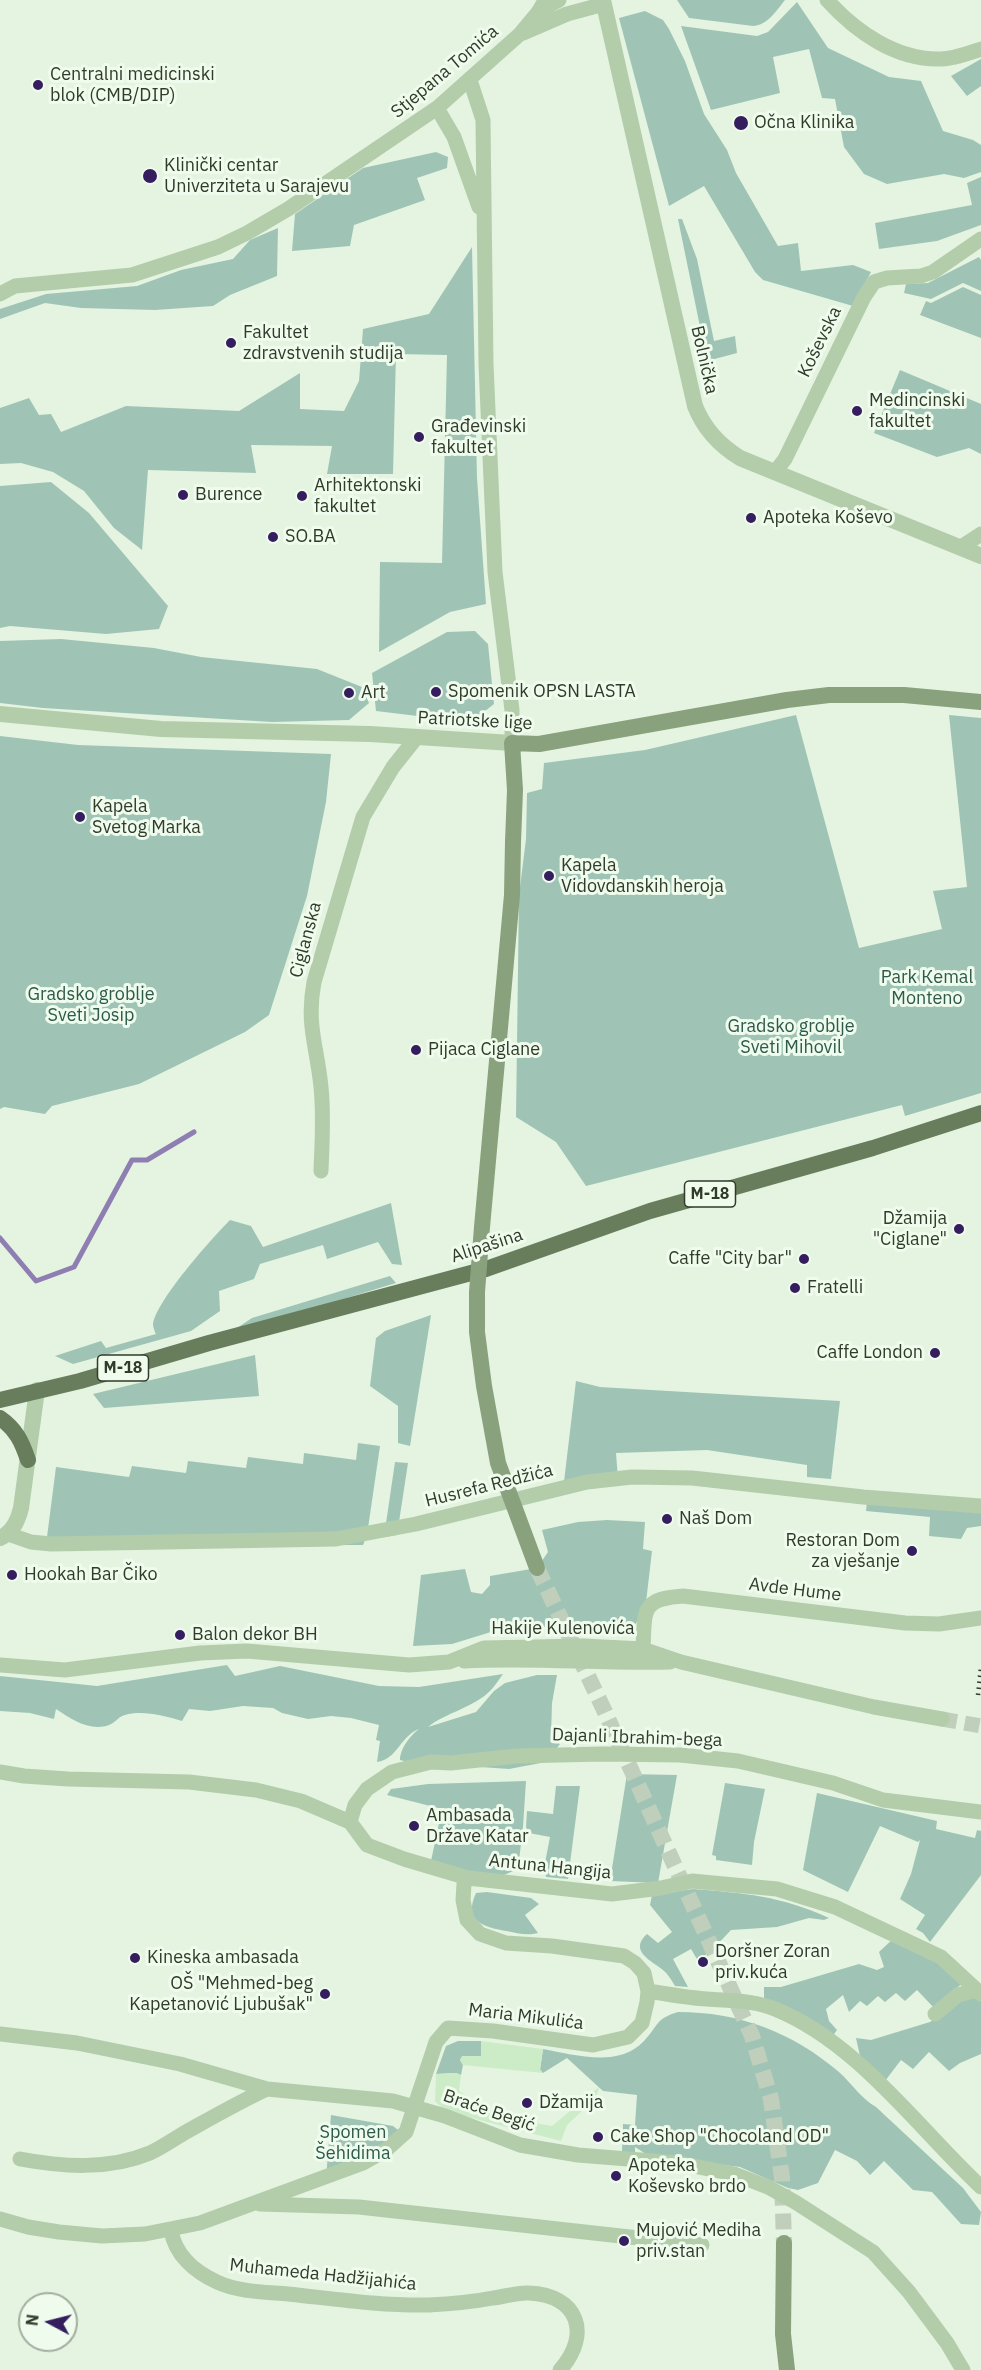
<!DOCTYPE html>
<html>
<head>
<meta charset="utf-8">
<style>
	body { margin:0 }
	#map { position:relative; width:981px; height:2370px; overflow:hidden; background:#e4f4e0; font-family:"IBM Plex Sans",sans-serif }
	canvas { display:block }
	.north { position:absolute; left:18px; top:2292px; width:60px; height:60px; box-sizing:border-box; background:#effbed; border:2px solid #a3ae9f; border-radius:50%; rotate:277deg; font-size:16px; font-weight:700; line-height:24px; text-align:center; color:#313b2a }
	.north::after { content:''; display:block; margin:auto; width:21px; height:27px; background:#351e5e; clip-path:polygon(50% 0,100% 100%,50% 72%,0 100%) }
</style>
</head>
<body>
<div id="map">
<canvas width="981" height="2370"></canvas>
<div class="north">N</div>
</div>
<script>
const g = document.querySelector('canvas').getContext('2d');
g.lineJoin = 'round';
function fill(path, color) {
  g.fillStyle = color;
  g.fill(path, 'evenodd');
}
function strokePath(path, color, width, dash) {
  g.strokeStyle = color;
  g.lineWidth = width;
  g.lineCap = dash ? 'butt' : 'round';
  g.setLineDash(dash || []);
  g.stroke(path);
}
function write(font, color, halo, rows, align = 'center') {
  g.font = font + ' "IBM Plex Sans",sans-serif';
  g.lineWidth = 6;
  g.setLineDash([]);
  g.textBaseline = 'middle';
  g.strokeStyle = halo;
  g.fillStyle = color;
  for (const [text, x, y, turn = 0] of rows) {
    g.save();
    g.translate(x, y);
    g.rotate((+turn || 0) * Math.PI / 180);
    g.textAlign = isNaN(turn) ? turn : align;
    if (halo) g.strokeText(text, 0, 0);
    g.fillText(text, 0, 0);
    g.restore();
  }
}
fill(new Path2D(`
	M 677,0 L 785,0 C 776,11 768,25 753,26 L 689,18 Z
	M 797,2 L 828,48 L 889,77 L 921,81 L 943,131 L 973,140 L 981,145 L 981,172 L 964,178 L 944,174 L 887,184 L 864,174 L 844,147 L 835,99 L 822,98 L 809,49 L 773,57 L 780,93 L 711,110 L 681,26 L 757,36 L 768,32 Z
	M 645,11 L 663,20 L 669,29 L 685,61 L 704,114 L 727,150 L 736,173 L 778,246 L 798,243 L 801,271 L 853,265 L 871,272 L 853,306 L 763,280 L 755,272 L 704,186 L 669,206 L 619,18 Z
	M 981,59 L 981,86 L 967,96 L 951,76 Z
	M 436,152 L 448,157 L 447,168 L 417,178 L 425,200 L 354,225 L 350,246 L 292,251 L 295,214 L 363,168 Z
	M 981,177 L 981,225 L 937,241 L 879,249 L 875,223 L 972,205 L 967,183 Z
	M 678,219 L 682,219 L 697,259 L 714,341 L 735,336 L 737,353 L 707,361 Z
	M 278,228 L 277,276 L 230,295 L 213,306 L 155,310 L 81,308 L 45,303 L 0,319 L 0,309 L 46,294 L 137,286 L 181,270 L 233,259 L 250,240 Z
	M 472,247 L 477,478 L 486,604 L 450,612 L 379,652 L 380,562 L 442,563 L 447,355 L 396,354 L 393,474 L 327,474 L 332,446 L 251,445 L 256,473 L 148,470 L 142,550 L 114,528 L 84,491 L 53,472 L 21,463 L 0,464 L 0,408 L 29,398 L 39,415 L 51,414 L 61,432 L 126,406 L 239,411 L 300,373 L 300,409 L 344,411 L 359,381 L 363,329 L 429,314 Z
	M 979,257 L 981,260 L 981,291 L 963,283 L 931,299 L 904,293 L 906,284 L 928,283 Z
	M 963,287 L 981,295 L 981,338 L 920,315 L 926,301 L 931,303 Z
	M 900,370 L 981,404 L 981,454 L 969,448 L 937,457 L 874,433 Z
	M 51,482 L 89,513 L 168,606 L 159,629 L 106,634 L 10,626 L 0,628 L 0,486 Z
	M 475,631 L 488,644 L 494,704 L 475,719 L 434,718 L 376,711 L 372,673 L 447,632 Z
	M 61,639 L 154,648 L 201,657 L 317,669 L 362,687 L 369,703 L 349,720 L 272,722 L 43,708 L 0,703 L 0,641 Z
	M 796,715 L 859,948 L 942,929 L 933,891 L 967,887 L 949,715 L 981,718 L 981,1093 L 905,1116 L 902,1105 L 586,1186 L 556,1142 L 516,1117 L 519,895 L 526,839 L 527,793 L 542,789 L 544,763 L 645,750 Z
	M 0,736 L 78,745 L 331,754 L 326,802 L 307,896 L 269,1015 L 245,1032 L 139,1084 L 52,1106 L 45,1114 L 4,1107 L 0,1109 Z
	M 391,1203 L 402,1265 L 392,1264 L 378,1242 L 327,1259 L 323,1245 L 260,1264 L 254,1279 L 219,1291 L 220,1311 L 191,1331 L 73,1364 L 55,1356 L 101,1341 L 106,1348 L 156,1334 C 155,1333 153,1326 153,1325 C 155,1302 212,1238 230,1220 L 251,1226 L 263,1247 Z
	M 390,1276 L 396,1283 L 228,1334 L 252,1318 Z
	M 431,1315 L 410,1446 L 398,1443 L 398,1406 L 370,1386 L 376,1338 L 385,1331 Z
	M 255,1355 L 259,1396 L 104,1408 L 93,1394 Z
	M 576,1381 L 600,1387 L 840,1401 L 831,1479 L 807,1477 L 807,1465 L 707,1450 L 616,1453 L 618,1479 L 563,1490 Z
	M 358,1443 L 380,1446 L 367,1535 L 363,1545 L 59,1546 L 47,1537 L 56,1467 L 129,1477 L 132,1466 L 186,1473 L 188,1461 L 246,1468 L 248,1457 L 303,1464 L 304,1453 L 356,1460 Z
	M 395,1462 L 408,1463 L 397,1535 L 384,1537 Z
	M 867,1502 L 981,1509 L 981,1526 L 967,1528 L 961,1539 L 929,1536 L 930,1517 L 866,1511 Z
	M 607,1520 L 645,1522 L 643,1549 L 652,1551 L 645,1611 L 631,1630 L 522,1626 L 491,1632 L 452,1644 L 413,1646 L 421,1575 L 465,1569 L 471,1592 L 482,1594 L 490,1585 L 490,1576 L 537,1568 L 548,1552 L 542,1530 L 578,1522 Z
	M 227,1665 L 235,1676 L 280,1666 L 379,1686 L 419,1687 L 503,1674 C 499,1679 496,1685 491,1690 C 475,1707 445,1713 428,1727 L 476,1712 L 494,1691 L 505,1683 L 537,1675 L 557,1675 L 552,1703 L 551,1738 L 560,1744 L 546,1762 L 509,1769 L 408,1762 L 400,1760 C 400,1748 411,1735 419,1729 C 400,1736 398,1759 377,1762 L 380,1741 L 376,1740 L 379,1725 L 351,1718 L 331,1716 L 308,1719 L 282,1713 L 273,1708 L 243,1706 L 210,1711 L 189,1709 L 182,1721 C 164,1716 143,1710 125,1715 C 119,1716 115,1723 109,1725 C 90,1732 71,1719 56,1709 L 54,1719 L 30,1713 L 0,1711 L 0,1676 L 97,1686 Z
	M 627,1774 L 677,1775 L 658,1883 L 610,1881 Z
	M 526,1781 L 523,1827 L 518,1869 L 504,1875 L 458,1870 L 431,1861 L 442,1809 L 387,1795 L 391,1789 L 428,1784 Z
	M 725,1783 L 765,1789 L 754,1842 L 752,1865 L 716,1860 L 716,1856 L 712,1855 Z
	M 556,1786 L 580,1786 L 568,1879 L 546,1877 L 544,1868 L 550,1837 L 529,1833 L 526,1827 L 527,1811 L 553,1814 Z
	M 817,1793 L 937,1821 L 936,1829 L 975,1838 L 977,1830 L 981,1831 L 981,1875 L 930,1942 L 923,1933 L 916,1929 L 925,1915 L 900,1899 L 911,1874 L 920,1840 L 918,1842 L 880,1826 L 848,1892 L 803,1870 Z
	M 693,1889 C 744,1893 781,1896 829,1918 L 824,1920 L 809,1918 L 777,1927 L 731,1930 L 714,1948 L 698,1961 L 691,1949 L 673,1959 L 688,1987 L 675,1986 C 672,1981 668,1974 663,1970 C 652,1961 628,1951 647,1934 L 658,1943 L 672,1932 L 650,1905 L 652,1895 Z
	M 487,1892 L 531,1898 L 539,1904 L 525,1915 L 538,1933 C 527,1936 517,1933 506,1931 C 483,1927 463,1921 476,1893 Z
	M 896,1936 L 967,1981 C 953,1988 948,2000 936,2010 L 917,1990 L 905,2001 L 896,1993 L 885,2002 L 878,1996 L 867,2006 L 860,2001 L 849,2012 L 843,1995 L 826,2009 L 829,2021 L 837,2030 L 829,2041 L 764,2000 L 764,1987 L 781,1987 L 859,1964 L 877,1970 L 884,1967 L 879,1952 Z
	M 981,1994 L 981,2054 L 960,2063 L 949,2071 L 929,2052 L 913,2069 L 901,2060 L 885,2081 L 860,2056 L 856,2038 L 871,2040 L 930,2022 L 954,2004 Z
	M 678,2012 C 739,2012 792,2032 839,2072 C 852,2084 861,2098 876,2107 L 963,2188 L 981,2212 L 979,2225 L 961,2224 L 932,2192 L 913,2190 L 884,2161 L 870,2175 L 857,2161 L 835,2150 L 818,2183 L 798,2190 L 788,2188 L 740,2167 L 649,2156 L 635,2147 L 635,2152 L 622,2152 L 623,2124 L 635,2125 L 637,2095 L 603,2091 L 567,2058 L 543,2073 L 540,2070 L 543,2049 C 575,2055 619,2068 644,2041 C 659,2025 655,2019 678,2012 Z
	M 458,2041 L 481,2041 L 481,2056 L 462,2057 L 460,2060 L 463,2065 L 461,2075 L 456,2073 L 436,2074 L 446,2046 Z
	M 331,2115 L 393,2126 L 402,2133 L 326,2179 Z`), '#9fc4b6');
fill(new Path2D(`
	M 481,2041 L 543,2049 L 540,2069 L 543,2073 L 463,2065 L 460,2060 L 462,2056 L 481,2056 Z
	M 456,2073 L 461,2075 L 459,2091 L 492,2115 L 552,2126 L 599,2087 L 596,2098 L 567,2125 L 561,2141 L 445,2111 L 435,2101 L 436,2074 Z`), '#ccecc7');
strokePath(new Path2D(`
	M 0,1238 L 36,1281 L 74,1267 L 132,1160 L 147,1160 L 194,1132`), '#8f7eb2', 5);
strokePath(new Path2D(`
	M 942,1719 L 981,1726`), '#c0cfbc', 15, [15, 8]);
strokePath(new Path2D(`
	M 537,1568 L 605,1712 L 752,2036 L 771,2099 L 782,2178 L 784,2243`), '#c0cfbc', 16, [16, 8]);
strokePath(new Path2D(`
	M 827,0 C 856,32 896,60 940,59 C 954,59 969,53 981,49
	M 523,33 L 567,14 L 604,4
	M 470,80 L 483,120 L 486,364 L 495,572 L 512,710 L 512,743
	M 437,108 L 454,137 L 479,207
	M 0,294 L 15,286 L 132,275 L 218,247 L 247,233 L 288,209 L 437,108 L 520,34 L 540,10 L 559,0
	M 775,472 L 785,459 L 864,297 L 874,282 L 887,278 L 921,276 L 933,272 L 981,239
	M 961,547 L 981,534
	M 321,1171 C 322,1143 324,1115 321,1087 C 317,1046 306,1025 314,982 L 363,817 L 393,767 L 416,738
	M 8,1534 L 31,1542 L 51,1544 L 336,1539 L 416,1524 L 587,1482 L 632,1477 L 692,1478 L 863,1497 L 981,1506
	M 643,1649 C 645,1611 640,1599 683,1596 L 905,1623 L 939,1624 L 981,1618
	M 464,1661 C 533,1657 601,1664 670,1662
	M 0,1665 L 65,1670 L 200,1653 L 247,1651 L 409,1665 L 449,1662 L 484,1648 L 583,1646 L 643,1649 L 681,1662 L 874,1707 L 942,1719
	M 0,1772 L 24,1776 L 68,1779 L 189,1782 L 256,1790 L 301,1801 L 350,1822 L 367,1845 L 404,1859 L 468,1878 L 612,1894 L 661,1888 L 692,1881 L 777,1889 L 835,1907 L 941,1957 L 981,1994
	M 350,1822 L 355,1805 L 367,1789 L 392,1772 L 431,1762 L 451,1763 L 516,1756 L 603,1754 L 680,1755 L 738,1761 L 833,1783 L 883,1800 L 981,1812
	M 648,1991 C 668,1994 688,1998 707,1999 C 730,2001 753,2000 775,2009 C 857,2042 918,2128 981,2187
	M 935,2014 L 958,1995 L 977,1990
	M 0,2034 L 77,2043 L 180,2064 L 267,2089 L 393,2101 L 445,2116 L 520,2145 L 578,2155 L 678,2163 L 734,2174 L 768,2187 L 795,2202 L 873,2252 L 909,2292 L 947,2343 L 963,2370
	M 20,2159 C 63,2167 109,2170 150,2153 C 163,2147 174,2139 186,2132 C 213,2117 239,2102 267,2089
	M 260,2204 L 359,2207 L 702,2245
	M 0,2219 L 28,2227 L 59,2232 L 102,2236 L 145,2234 L 200,2223 L 363,2163 L 386,2150 L 406,2132 L 436,2042 L 448,2028 L 493,2031 L 593,2045 L 628,2037 L 642,2023 L 647,2002 L 648,1991 L 644,1973 L 635,1963 L 624,1956 L 552,1946 L 506,1943 L 480,1934 L 467,1920 L 463,1900 L 464,1884 L 468,1878
	M 171,2230 C 175,2255 195,2272 217,2282 C 238,2292 265,2292 288,2294 C 335,2299 382,2306 429,2305 C 450,2304 472,2302 493,2298 C 504,2297 517,2292 529,2293 C 578,2295 592,2334 560,2370`), '#b3cdab', 15);
strokePath(new Path2D(`
	M 603,0 L 695,406 C 704,429 719,445 740,458 L 981,556
	M 540,10 L 546,0
	M 0,714 L 161,729 L 370,734 L 512,743
	M 0,1538 C 12,1533 18,1521 21,1508 L 37,1390`), '#b3cdab', 16);
strokePath(new Path2D(`
	M 513,842 L 515,790 L 512,743 L 539,744 L 787,700 L 829,695 L 904,695 L 981,702
	M 784,2243 L 783,2334 L 787,2370`), '#89a17c', 16);
strokePath(new Path2D(`
	M 0,1400 L 80,1381 L 209,1343 L 486,1269 L 650,1211 L 873,1148 L 981,1113
	M 0,1418 C 16,1429 22,1442 28,1460`), '#687d5b', 16);
strokePath(new Path2D(`
	M 978,1695 L 981,1667`), '#313b2a', 4.5, [1.5, 4.5]);
strokePath(new Path2D(`
	M 513,842 L 512,895 L 482,1227 L 477,1292 L 477,1332 L 484,1386 L 498,1463 L 537,1568`), '#89a17c', 16);
for (const [x, y, r, color] of [
	[38,85,6,"#351e5e"],
	[741,123,8,"#351e5e"],
	[150,176,8,"#351e5e"],
	[231,343,6,"#351e5e"],
	[857,411,6,"#351e5e"],
	[419,437,6,"#351e5e"],
	[183,495,6,"#351e5e"],
	[302,496,6,"#351e5e"],
	[751,518,6,"#351e5e"],
	[273,537,6,"#351e5e"],
	[436,692,6,"#351e5e"],
	[349,693,6,"#351e5e"],
	[80,817,6,"#351e5e"],
	[549,876,6,"#351e5e"],
	[416,1050,6,"#351e5e"],
	[959,1229,6,"#351e5e"],
	[804,1259,6,"#351e5e"],
	[795,1288,6,"#351e5e"],
	[935,1353,6,"#351e5e"],
	[667,1519,6,"#351e5e"],
	[912,1551,6,"#351e5e"],
	[12,1575,6,"#351e5e"],
	[180,1635,6,"#351e5e"],
	[414,1826,6,"#351e5e"],
	[135,1958,6,"#351e5e"],
	[703,1962,6,"#351e5e"],
	[325,1994,6,"#351e5e"],
	[527,2103,6,"#351e5e"],
	[598,2137,6,"#351e5e"],
	[616,2176,6,"#351e5e"],
	[624,2241,6,"#351e5e"]
]) {
  const dot = new Path2D();
  dot.arc(x, y, r, 0, 2 * Math.PI);
  g.fillStyle = color;
  g.fill(dot);
  strokePath(dot, '#effbed', 2);
}
for (const [x, y, w] of [
	[710,1194,51],
	[123,1368,51]
]) {
  const box = new Path2D();
  box.roundRect(x - w / 2, y - 13, w, 26, 4.5);
  g.fillStyle = '#effbed';
  g.fill(box);
  strokePath(box, '#313b2a', 1.5);
}
write('bold 16px', '#313b2a', null, [
	["M-18",710,1194],
	["M-18",123,1368]
]);
write('18px', '#313b2a', '#effbed', [
	["Stjepana Tomića",445,72,-40],
	["Koševska",820,342,-64],
	["Bolnička",704,360,77],
	["Patriotske lige",475,721,3],
	["Ciglanska",306,940,-75],
	["Alipašina",487,1246,-18],
	["Husrefa Redžića",489,1486,-14],
	["Avde Hume",795,1590,7],
	["Hakije Kulenovića",563,1629],
	["Dajanli Ibrahim-bega",637,1738,2],
	["Antuna Hangija",550,1867,6],
	["Maria Mikulića",526,2017,7],
	["Braće Begić",489,2111,19],
	["Muhameda Hadžijahića",323,2275,6]
]);
write('18px', '#313b2a', '#effbed', [
	["Centralni medicinski",50,75],
	["blok (CMB/DIP)",50,96],
	["Očna Klinika",754,123],
	["Klinički centar",164,166],
	["Univerziteta u Sarajevu",164,187],
	["Fakultet",243,333],
	["zdravstvenih studija",243,354],
	["Medincinski",869,401],
	["fakultet",869,422],
	["Građevinski",431,427],
	["fakultet",431,448],
	["Arhitektonski",314,486],
	["fakultet",314,507],
	["Burence",195,495],
	["Apoteka Koševo",763,518],
	["SO.BA",285,537],
	["Spomenik OPSN LASTA",448,692],
	["Art",361,693],
	["Kapela",92,807],
	["Svetog Marka",92,828],
	["Kapela",561,866],
	["Vidovdanskih heroja",561,887],
	["Pijaca Ciglane",428,1050],
	["Džamija",947,1219,"right"],
	["\"Ciglane\"",947,1240,"right"],
	["Caffe \"City bar\"",792,1259,"right"],
	["Fratelli",807,1288],
	["Caffe London",923,1353,"right"],
	["Naš Dom",679,1519],
	["Restoran Dom",900,1541,"right"],
	["za vješanje",900,1562,"right"],
	["Hookah Bar Čiko",24,1575],
	["Balon dekor BH",192,1635],
	["Ambasada",426,1816],
	["Države Katar",426,1837],
	["Doršner Zoran",715,1952],
	["priv.kuća",715,1973],
	["Kineska ambasada",147,1958],
	["OŠ \"Mehmed-beg",313,1984,"right"],
	["Kapetanović Ljubušak\"",313,2005,"right"],
	["Džamija",539,2103],
	["Cake Shop \"Chocoland OD\"",610,2137],
	["Apoteka",628,2166],
	["Koševsko brdo",628,2187],
	["Mujović Mediha",636,2231],
	["priv.stan",636,2252]
], 'left');
write('18px', '#2d5a4b', '#effbed', [
	["Park Кemal",927,978],
	["Monteno",927,999],
	["Gradsko groblje",91,995],
	["Sveti Josip",91,1016],
	["Gradsko groblje",791,1027],
	["Sveti Mihovil",791,1048],
	["Spomen",353,2133],
	["Šehidima",353,2154]
]);
</script>
</body>
</html>
